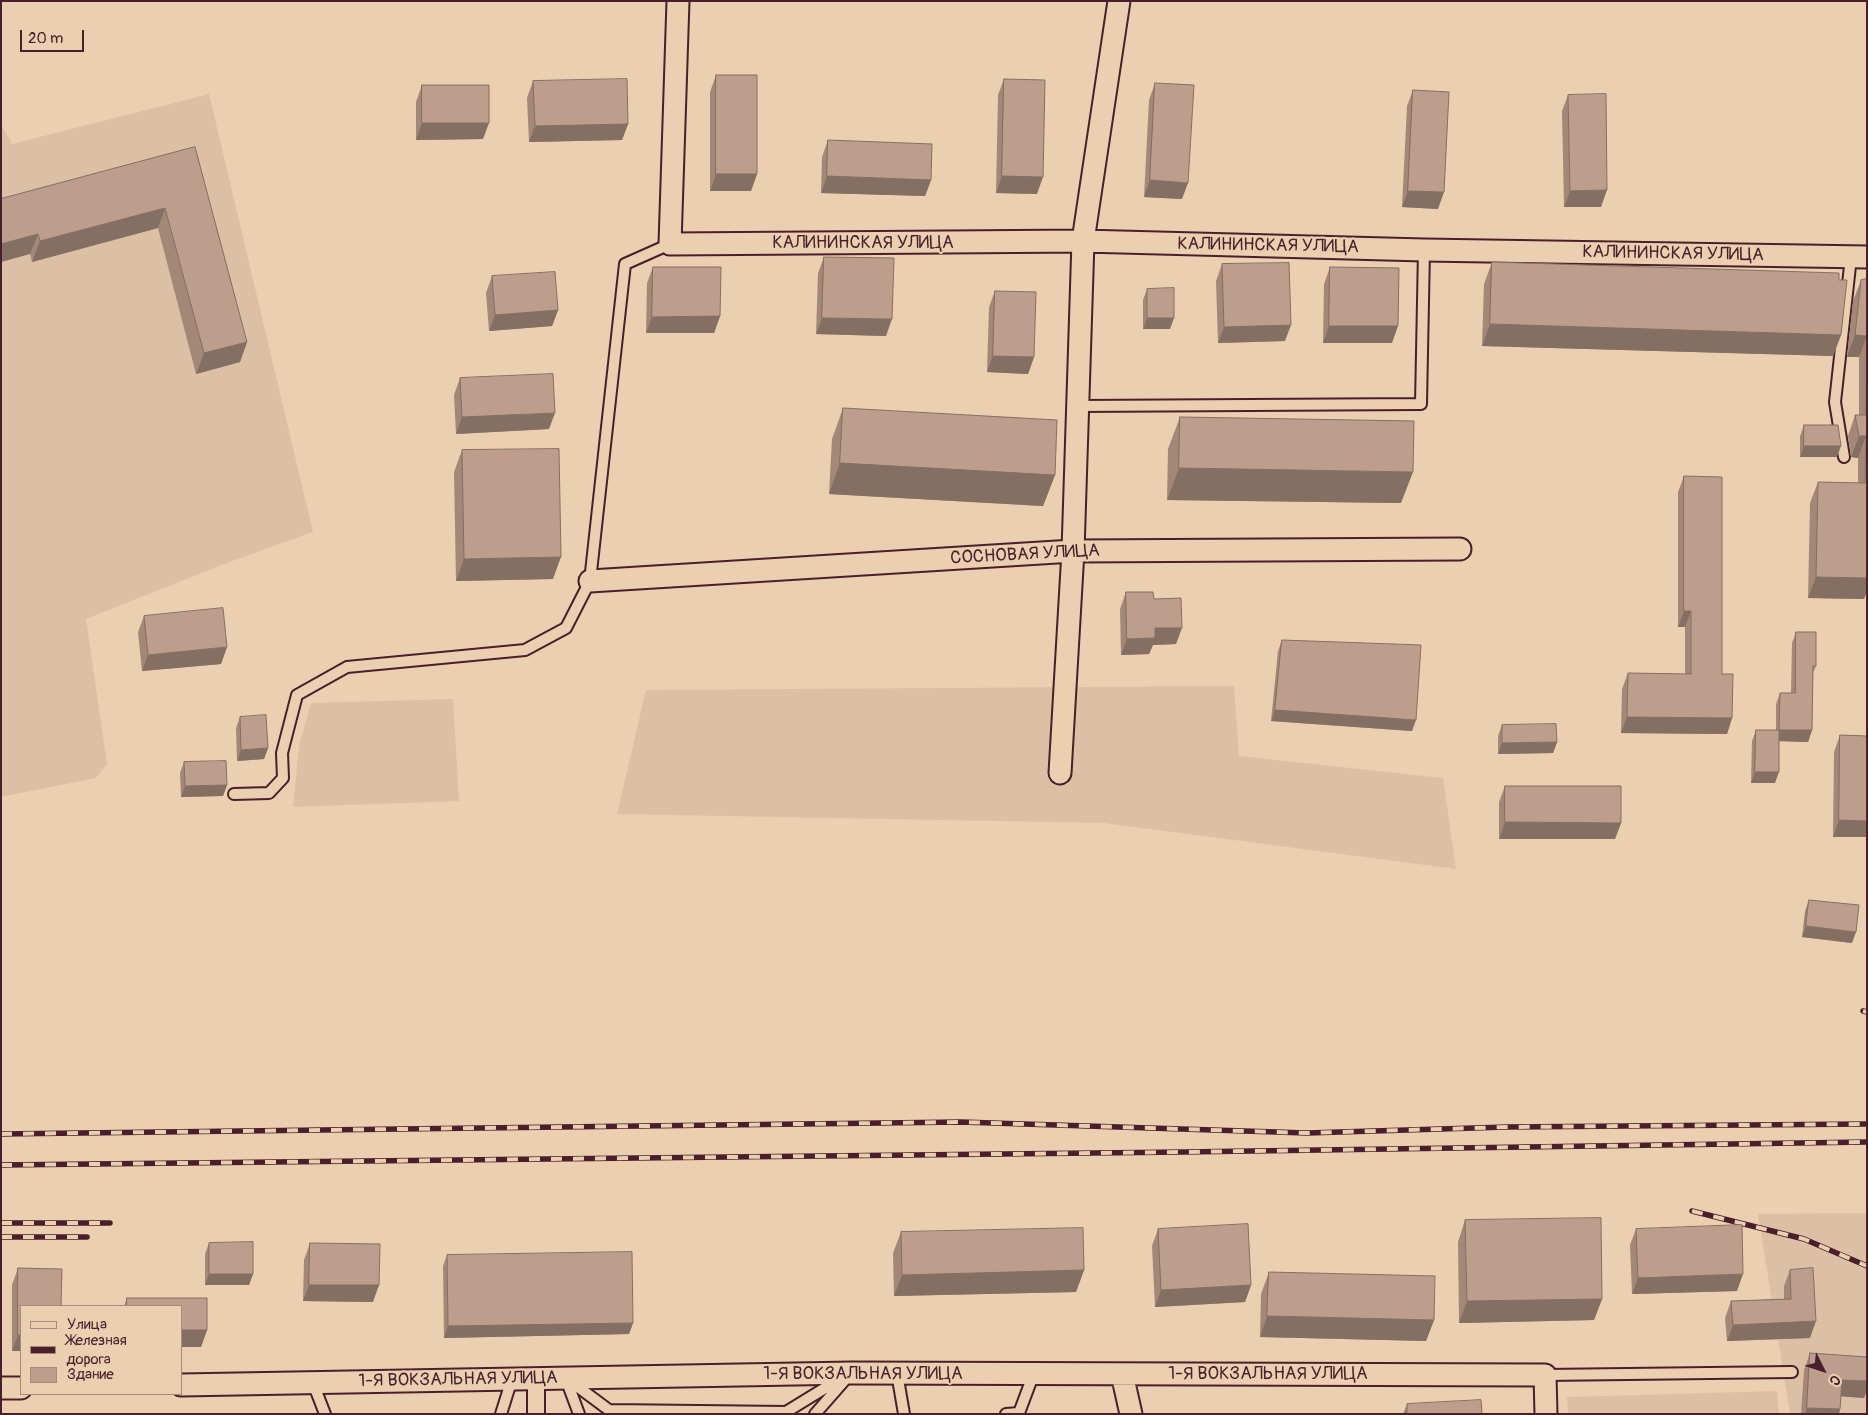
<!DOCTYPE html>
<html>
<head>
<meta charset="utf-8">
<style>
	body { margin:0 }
	#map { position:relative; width:1868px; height:1415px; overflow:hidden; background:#eacfb1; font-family:Pangolin,sans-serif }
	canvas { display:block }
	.frame { position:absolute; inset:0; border:2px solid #4a1f2b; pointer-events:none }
	.legend { position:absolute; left:20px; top:1305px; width:162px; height:90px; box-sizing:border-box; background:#eacfb1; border:1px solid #aa897b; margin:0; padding:6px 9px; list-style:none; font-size:15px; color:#4a1f2b }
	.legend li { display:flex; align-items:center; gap:10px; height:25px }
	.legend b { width:25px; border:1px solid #aa897b }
	.north { position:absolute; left:1798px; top:1345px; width:50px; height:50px; -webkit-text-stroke:4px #eacfb1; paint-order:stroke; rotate:131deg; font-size:14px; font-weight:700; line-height:20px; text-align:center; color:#4a1f2b }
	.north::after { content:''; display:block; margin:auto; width:18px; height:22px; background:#4a1f2b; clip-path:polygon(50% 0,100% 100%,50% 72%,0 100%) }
	.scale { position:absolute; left:20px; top:30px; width:64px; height:22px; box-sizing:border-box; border:2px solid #4a1f2b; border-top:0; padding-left:6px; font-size:15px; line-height:18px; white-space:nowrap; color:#4a1f2b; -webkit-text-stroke:4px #eacfb1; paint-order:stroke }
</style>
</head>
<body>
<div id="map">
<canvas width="1868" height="1415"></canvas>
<div class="frame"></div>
<ul class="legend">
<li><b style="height:6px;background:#eacfb1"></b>Улица</li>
<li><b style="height:6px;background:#4a1f2b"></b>Железная дорога</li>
<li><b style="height:14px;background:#bd9e8c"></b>Здание</li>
</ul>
<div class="north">С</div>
<div class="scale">20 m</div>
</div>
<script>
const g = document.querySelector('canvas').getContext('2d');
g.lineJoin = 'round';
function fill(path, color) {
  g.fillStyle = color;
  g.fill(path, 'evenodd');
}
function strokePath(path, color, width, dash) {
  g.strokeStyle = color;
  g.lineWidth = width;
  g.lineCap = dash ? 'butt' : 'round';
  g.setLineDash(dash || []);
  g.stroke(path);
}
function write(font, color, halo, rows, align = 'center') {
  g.font = font + ' Pangolin,sans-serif';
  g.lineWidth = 4;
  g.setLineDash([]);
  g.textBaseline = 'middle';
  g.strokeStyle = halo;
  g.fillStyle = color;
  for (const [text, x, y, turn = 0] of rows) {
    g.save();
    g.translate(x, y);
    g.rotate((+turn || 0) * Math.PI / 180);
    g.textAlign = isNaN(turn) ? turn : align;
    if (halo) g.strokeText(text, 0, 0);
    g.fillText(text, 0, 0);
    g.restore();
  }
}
fill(new Path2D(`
	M 209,94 L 313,532 L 224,564 L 86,619 L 107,764 L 96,778 L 1,797 L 1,124 L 12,144 Z
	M 1234,686 L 1239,756 L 1443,778 L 1456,869 L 1104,823 L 617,814 L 646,690 Z
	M 453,699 L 459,801 L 293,807 L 299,746 L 311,703 Z
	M 1867,1213 L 1867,1414 L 1790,1414 L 1758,1214 Z
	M 1777,1391 L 1779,1414 L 1568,1414 L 1567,1397 Z`), '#dcc0a6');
const service = new Path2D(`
	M 1078,406 L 1421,404 L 1424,250
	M 1844,457 L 1835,402 L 1851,257
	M 234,794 L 269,793 L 283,778 L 282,753 L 297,695 L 347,667 L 525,650 L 566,628 L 590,581 L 625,264 L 670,244
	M 897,1373 L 904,1414
	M 1545,1375 L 1792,1372
	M 566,1379 L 579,1414
	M 570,1381 L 609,1410 L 786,1412 L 843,1377
	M 313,1383 L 325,1414
	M 501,1414 L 512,1379
	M 815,1414 L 844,1381
	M 1006,1414 L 1019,1413 L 1034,1373`);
const pedestrian = new Path2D(`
	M 536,1414 L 536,1379`);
const minor = new Path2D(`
	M 678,1 L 670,244 L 1083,241 L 1424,250 L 1867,257
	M 590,581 L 1073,551 L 1460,549
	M 1060,773 L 1073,551 L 1083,241 L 1119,1
	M 1122,1374 L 1131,1414
	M 181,1385 L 851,1373 L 1545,1375 L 1546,1414
	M 1,1388 L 21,1388`);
strokePath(service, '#4a1f2b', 14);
strokePath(pedestrian, '#4a1f2b', 20);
strokePath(minor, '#4a1f2b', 25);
strokePath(service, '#eacfb1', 10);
strokePath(pedestrian, '#eacfb1', 16);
strokePath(minor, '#eacfb1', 21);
const rail = new Path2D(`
	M 1863,1011 L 1867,1012
	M 1,1134 L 961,1122 L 1307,1133 L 1507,1127 L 1867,1124
	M 1,1165 L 1184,1152 L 1867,1142
	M 1692,1211 L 1804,1239 L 1867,1266
	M 1,1223 L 110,1223
	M 1,1237 L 87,1237`);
strokePath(rail, '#4a1f2b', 5.5);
strokePath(rail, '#eacfb1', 4, [11]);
fill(new Path2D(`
	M 716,75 L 757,174 L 751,191 L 710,191 L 710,92 Z
	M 1004,79 L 1037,194 L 996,193 L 998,95 Z
	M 533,81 L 628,124 L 622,140 L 529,142 L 527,98 Z
	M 1155,83 L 1182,199 L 1144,197 L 1149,100 Z
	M 422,85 L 483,139 L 416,140 L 416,102 Z
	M 1413,90 L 1438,209 L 1402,207 L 1407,106 Z
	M 1568,95 L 1601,207 L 1564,207 L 1562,111 Z
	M 828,140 L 931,180 L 925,196 L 821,193 L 822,157 Z
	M 195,147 L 247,342 L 240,362 L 196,374 L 158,228 L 32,262 L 30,254 L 1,199 Z
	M 824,257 L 886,336 L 816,334 L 818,273 Z
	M 1492,262 L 1839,280 L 1841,335 L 1833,356 L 1482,346 L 1484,284 Z
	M 1222,264 L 1285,341 L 1218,343 L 1216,281 Z
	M 653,267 L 720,316 L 714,333 L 646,333 L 647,283 Z
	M 1330,267 L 1392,343 L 1323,343 L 1324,284 Z
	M 492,276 L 558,310 L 552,326 L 489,331 L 486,293 Z
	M 1867,279 L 1867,591 L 1864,599 L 1808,598 L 1810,503 L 1818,482 L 1858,483 L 1858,458 L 1851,457 L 1848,436 L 1855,415 L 1859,415 L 1859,357 L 1847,357 L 1853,301 L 1861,280 Z
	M 1147,289 L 1170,329 L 1143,329 L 1143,300 Z
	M 995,291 L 1034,357 L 1028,374 L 987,372 L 989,307 Z
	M 460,378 L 549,429 L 456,434 L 454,395 Z
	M 843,408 L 1055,475 L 1043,506 L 829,494 L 832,439 Z
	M 1180,417 L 1401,503 L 1167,500 L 1168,449 Z
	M 1804,425 L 1837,457 L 1800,457 L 1800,436 Z
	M 462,450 L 553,579 L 456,581 L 454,472 Z
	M 1684,476 L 1722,674 L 1732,718 L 1727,734 L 1621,733 L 1622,689 L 1628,673 L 1685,674 L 1685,627 L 1678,627 L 1678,492 Z
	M 1126,592 L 1154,599 L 1176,644 L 1153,645 L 1149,654 L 1121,655 L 1120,609 Z
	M 144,616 L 227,647 L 221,664 L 142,671 L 138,632 Z
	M 1796,632 L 1816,666 L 1813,673 L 1812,730 L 1808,742 L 1779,741 L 1775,783 L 1751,783 L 1752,741 L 1756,730 L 1776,730 L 1776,704 L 1780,693 L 1791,693 L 1792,643 Z
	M 1282,640 L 1412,731 L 1271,721 L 1278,651 Z
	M 240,717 L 268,748 L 264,759 L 237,761 L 236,728 Z
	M 1502,725 L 1557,742 L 1553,753 L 1498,754 L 1498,736 Z
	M 1840,735 L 1867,736 L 1867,837 L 1833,837 L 1834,752 Z
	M 184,762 L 227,785 L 223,796 L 181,797 L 180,773 Z
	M 1505,786 L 1621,823 L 1615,839 L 1499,839 L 1499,802 Z
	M 1809,900 L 1852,943 L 1802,937 L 1805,911 Z
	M 1465,1220 L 1602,1299 L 1594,1320 L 1459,1323 L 1458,1242 Z
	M 1158,1229 L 1251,1285 L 1245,1302 L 1155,1307 L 1152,1246 Z
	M 1636,1229 L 1737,1291 L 1632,1294 L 1630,1245 Z
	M 901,1232 L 1084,1270 L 1076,1292 L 894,1296 L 893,1253 Z
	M 209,1243 L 253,1274 L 249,1285 L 205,1285 L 205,1254 Z
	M 310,1243 L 373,1302 L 303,1301 L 304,1260 Z
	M 447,1255 L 633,1323 L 629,1334 L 444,1338 L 443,1266 Z
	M 18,1268 L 21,1351 L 12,1351 L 12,1285 Z
	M 1790,1270 L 1810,1338 L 1727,1341 L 1725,1318 L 1731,1301 L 1784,1299 L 1784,1286 Z
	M 1269,1272 L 1434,1320 L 1426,1341 L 1260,1337 L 1261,1294 Z
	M 127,1298 L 207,1298 L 207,1330 L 201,1347 L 181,1347 L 181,1306 L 124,1306 Z
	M 1810,1353 L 1867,1357 L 1867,1390 L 1864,1398 L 1841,1396 L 1839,1414 L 1801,1414 L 1804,1370 Z
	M 1407,1404 L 1482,1414 L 1403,1414 Z`), '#a38878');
fill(new Path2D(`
	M 422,123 L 489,123 L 483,139 L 416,140 Z
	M 628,124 L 622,140 L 529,142 L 535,126 Z
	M 716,174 L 757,174 L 751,191 L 710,191 Z
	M 827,176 L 931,180 L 925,196 L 821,193 Z
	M 1002,176 L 1043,177 L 1037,194 L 996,193 Z
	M 1150,180 L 1188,183 L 1182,199 L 1144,197 Z
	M 1607,190 L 1601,207 L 1564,207 L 1570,191 Z
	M 1408,191 L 1444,192 L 1438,209 L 1402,207 Z
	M 165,208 L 158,228 L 32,262 L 40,241 Z
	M 38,234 L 30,254 L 1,262 L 1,244 Z
	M 558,310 L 552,326 L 489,331 L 495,315 Z
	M 720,316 L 714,333 L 646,333 L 652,317 Z
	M 822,318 L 892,319 L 886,336 L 816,334 Z
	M 1147,318 L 1174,318 L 1170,329 L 1143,329 Z
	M 1490,324 L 1841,335 L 1833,356 L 1482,346 Z
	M 1291,325 L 1285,341 L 1218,343 L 1224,327 Z
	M 1329,326 L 1398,326 L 1392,343 L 1323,343 Z
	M 1855,335 L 1867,336 L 1859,357 L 1847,357 Z
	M 247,342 L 240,362 L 196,374 L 204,353 Z
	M 993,356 L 1034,357 L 1028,374 L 987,372 Z
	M 555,413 L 549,429 L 456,434 L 462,417 Z
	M 1859,436 L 1866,436 L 1858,458 L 1851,457 Z
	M 1804,446 L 1841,446 L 1837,457 L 1800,457 Z
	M 840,463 L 1055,475 L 1043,506 L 829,494 Z
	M 1179,468 L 1413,472 L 1401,503 L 1167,500 Z
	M 561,557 L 553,579 L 456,581 L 464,559 Z
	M 1816,577 L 1867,578 L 1867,591 L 1864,599 L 1808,598 Z
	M 1684,611 L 1691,611 L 1685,627 L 1678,627 Z
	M 1155,628 L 1182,628 L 1176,644 L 1153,645 L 1149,654 L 1121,655 L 1127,639 Z
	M 227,647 L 221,664 L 142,671 L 148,655 Z
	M 1275,710 L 1416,720 L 1412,731 L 1271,721 Z
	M 1627,717 L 1732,718 L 1727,734 L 1621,733 Z
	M 1779,730 L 1812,730 L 1808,742 L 1775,741 Z
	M 1557,742 L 1553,753 L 1498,754 L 1502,743 Z
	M 268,748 L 264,759 L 237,761 L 241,750 Z
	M 1755,772 L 1779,772 L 1775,783 L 1751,783 Z
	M 227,785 L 223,796 L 181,797 L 185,786 Z
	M 1839,820 L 1867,821 L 1867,837 L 1833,837 Z
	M 1505,822 L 1621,823 L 1615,839 L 1499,839 Z
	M 1806,926 L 1856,932 L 1852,943 L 1802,937 Z
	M 1084,1270 L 1076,1292 L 894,1296 L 902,1275 Z
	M 209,1274 L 253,1274 L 249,1285 L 205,1285 Z
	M 1743,1274 L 1737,1291 L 1632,1294 L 1638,1278 Z
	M 309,1285 L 379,1285 L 373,1302 L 303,1301 Z
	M 1251,1285 L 1245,1302 L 1155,1307 L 1161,1290 Z
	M 1602,1299 L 1594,1320 L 1459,1323 L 1467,1301 Z
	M 1267,1316 L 1434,1320 L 1426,1341 L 1260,1337 Z
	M 1816,1321 L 1810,1338 L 1727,1341 L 1733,1325 Z
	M 633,1323 L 629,1334 L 444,1338 L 448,1326 Z
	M 181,1330 L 207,1330 L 201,1347 L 181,1347 Z
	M 18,1335 L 21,1335 L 21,1351 L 12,1351 Z
	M 1842,1380 L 1867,1381 L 1867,1390 L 1864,1398 L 1836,1396 Z
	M 1807,1408 L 1840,1409 L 1839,1414 L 1805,1414 Z`), '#846f62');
const building = new Path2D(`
	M 716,75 L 757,75 L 757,174 L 716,174 Z
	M 627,79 L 628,124 L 535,126 L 533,81 Z
	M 1004,79 L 1045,80 L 1043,177 L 1002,176 Z
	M 1155,83 L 1194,85 L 1188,183 L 1150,180 Z
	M 422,85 L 489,85 L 489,123 L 422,123 Z
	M 1413,90 L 1449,92 L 1444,192 L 1408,191 Z
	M 1606,94 L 1607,190 L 1570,191 L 1568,95 Z
	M 828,140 L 932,144 L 931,180 L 827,176 Z
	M 195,147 L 247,342 L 204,353 L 165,208 L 40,241 L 38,234 L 1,244 L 1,199 Z
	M 824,257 L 894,258 L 892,319 L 822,318 Z
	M 1492,262 L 1839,273 L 1839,280 L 1847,280 L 1841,335 L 1490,324 Z
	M 1289,263 L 1291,325 L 1224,327 L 1222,264 Z
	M 653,267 L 721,267 L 720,316 L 652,317 Z
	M 1330,267 L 1399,268 L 1398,326 L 1329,326 Z
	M 555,272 L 558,310 L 495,315 L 492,276 Z
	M 1867,279 L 1867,578 L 1816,577 L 1818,482 L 1865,483 L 1866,436 L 1859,436 L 1855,415 L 1866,415 L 1867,336 L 1855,335 L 1861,280 Z
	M 1174,288 L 1174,318 L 1147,318 L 1147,289 Z
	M 995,291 L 1036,292 L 1034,357 L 993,356 Z
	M 553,374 L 555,413 L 462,417 L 460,378 Z
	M 843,408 L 1057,420 L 1055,475 L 840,463 Z
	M 1180,417 L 1414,421 L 1413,472 L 1179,468 Z
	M 1804,425 L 1838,425 L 1841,446 L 1804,446 Z
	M 559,449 L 561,557 L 464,559 L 462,450 Z
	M 1684,476 L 1722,477 L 1722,674 L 1733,674 L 1732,718 L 1627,717 L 1628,673 L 1691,674 L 1691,611 L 1684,611 Z
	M 1126,592 L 1153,592 L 1154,599 L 1181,598 L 1182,628 L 1155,628 L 1155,638 L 1127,639 Z
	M 223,608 L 227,647 L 148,655 L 144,616 Z
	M 1796,632 L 1816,632 L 1816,666 L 1813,666 L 1812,730 L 1779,730 L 1780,693 L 1795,693 Z
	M 1282,640 L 1421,645 L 1416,720 L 1275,710 Z
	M 266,715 L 268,748 L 241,750 L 240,717 Z
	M 1556,724 L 1557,742 L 1502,743 L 1502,725 Z
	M 1756,730 L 1779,730 L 1779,772 L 1755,772 Z
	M 1840,735 L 1867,736 L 1867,821 L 1839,820 Z
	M 226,761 L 227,785 L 185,786 L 184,762 Z
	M 1505,786 L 1621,786 L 1621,823 L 1505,822 Z
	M 1809,900 L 1859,905 L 1856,932 L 1806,926 Z
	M 1601,1218 L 1602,1299 L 1467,1301 L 1465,1220 Z
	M 1248,1224 L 1251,1285 L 1161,1290 L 1158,1229 Z
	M 1742,1225 L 1743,1274 L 1638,1278 L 1636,1229 Z
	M 1083,1228 L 1084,1270 L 902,1275 L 901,1232 Z
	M 253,1242 L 253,1274 L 209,1274 L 209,1243 Z
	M 310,1243 L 380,1244 L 379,1285 L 309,1285 Z
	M 632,1252 L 633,1323 L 448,1326 L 447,1255 Z
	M 18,1268 L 62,1269 L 61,1306 L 21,1306 L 21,1335 L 18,1335 Z
	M 1813,1268 L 1816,1321 L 1733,1325 L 1731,1301 L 1791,1299 L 1790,1270 Z
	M 1269,1272 L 1435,1276 L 1434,1320 L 1267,1316 Z
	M 127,1298 L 207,1298 L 207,1330 L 181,1330 L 181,1306 L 127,1306 Z
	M 1810,1353 L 1867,1357 L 1867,1381 L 1842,1380 L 1840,1409 L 1807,1408 Z
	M 1481,1400 L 1482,1414 L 1407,1414 L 1407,1404 Z`);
fill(building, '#bd9e8c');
strokePath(building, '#846f62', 1);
write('18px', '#4a1f2b', '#eacfb1', [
	["КАЛИНИНСКАЯ УЛИЦА",863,243],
	["КАЛИНИНСКАЯ УЛИЦА",1268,246,1],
	["КАЛИНИНСКАЯ УЛИЦА",1673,254,1],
	["СОСНОВАЯ УЛИЦА",1025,555,-3],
	["1-Я ВОКЗАЛЬНАЯ УЛИЦА",863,1374],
	["1-Я ВОКЗАЛЬНАЯ УЛИЦА",1268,1374],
	["1-Я ВОКЗАЛЬНАЯ УЛИЦА",458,1380,-1]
]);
</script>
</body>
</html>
